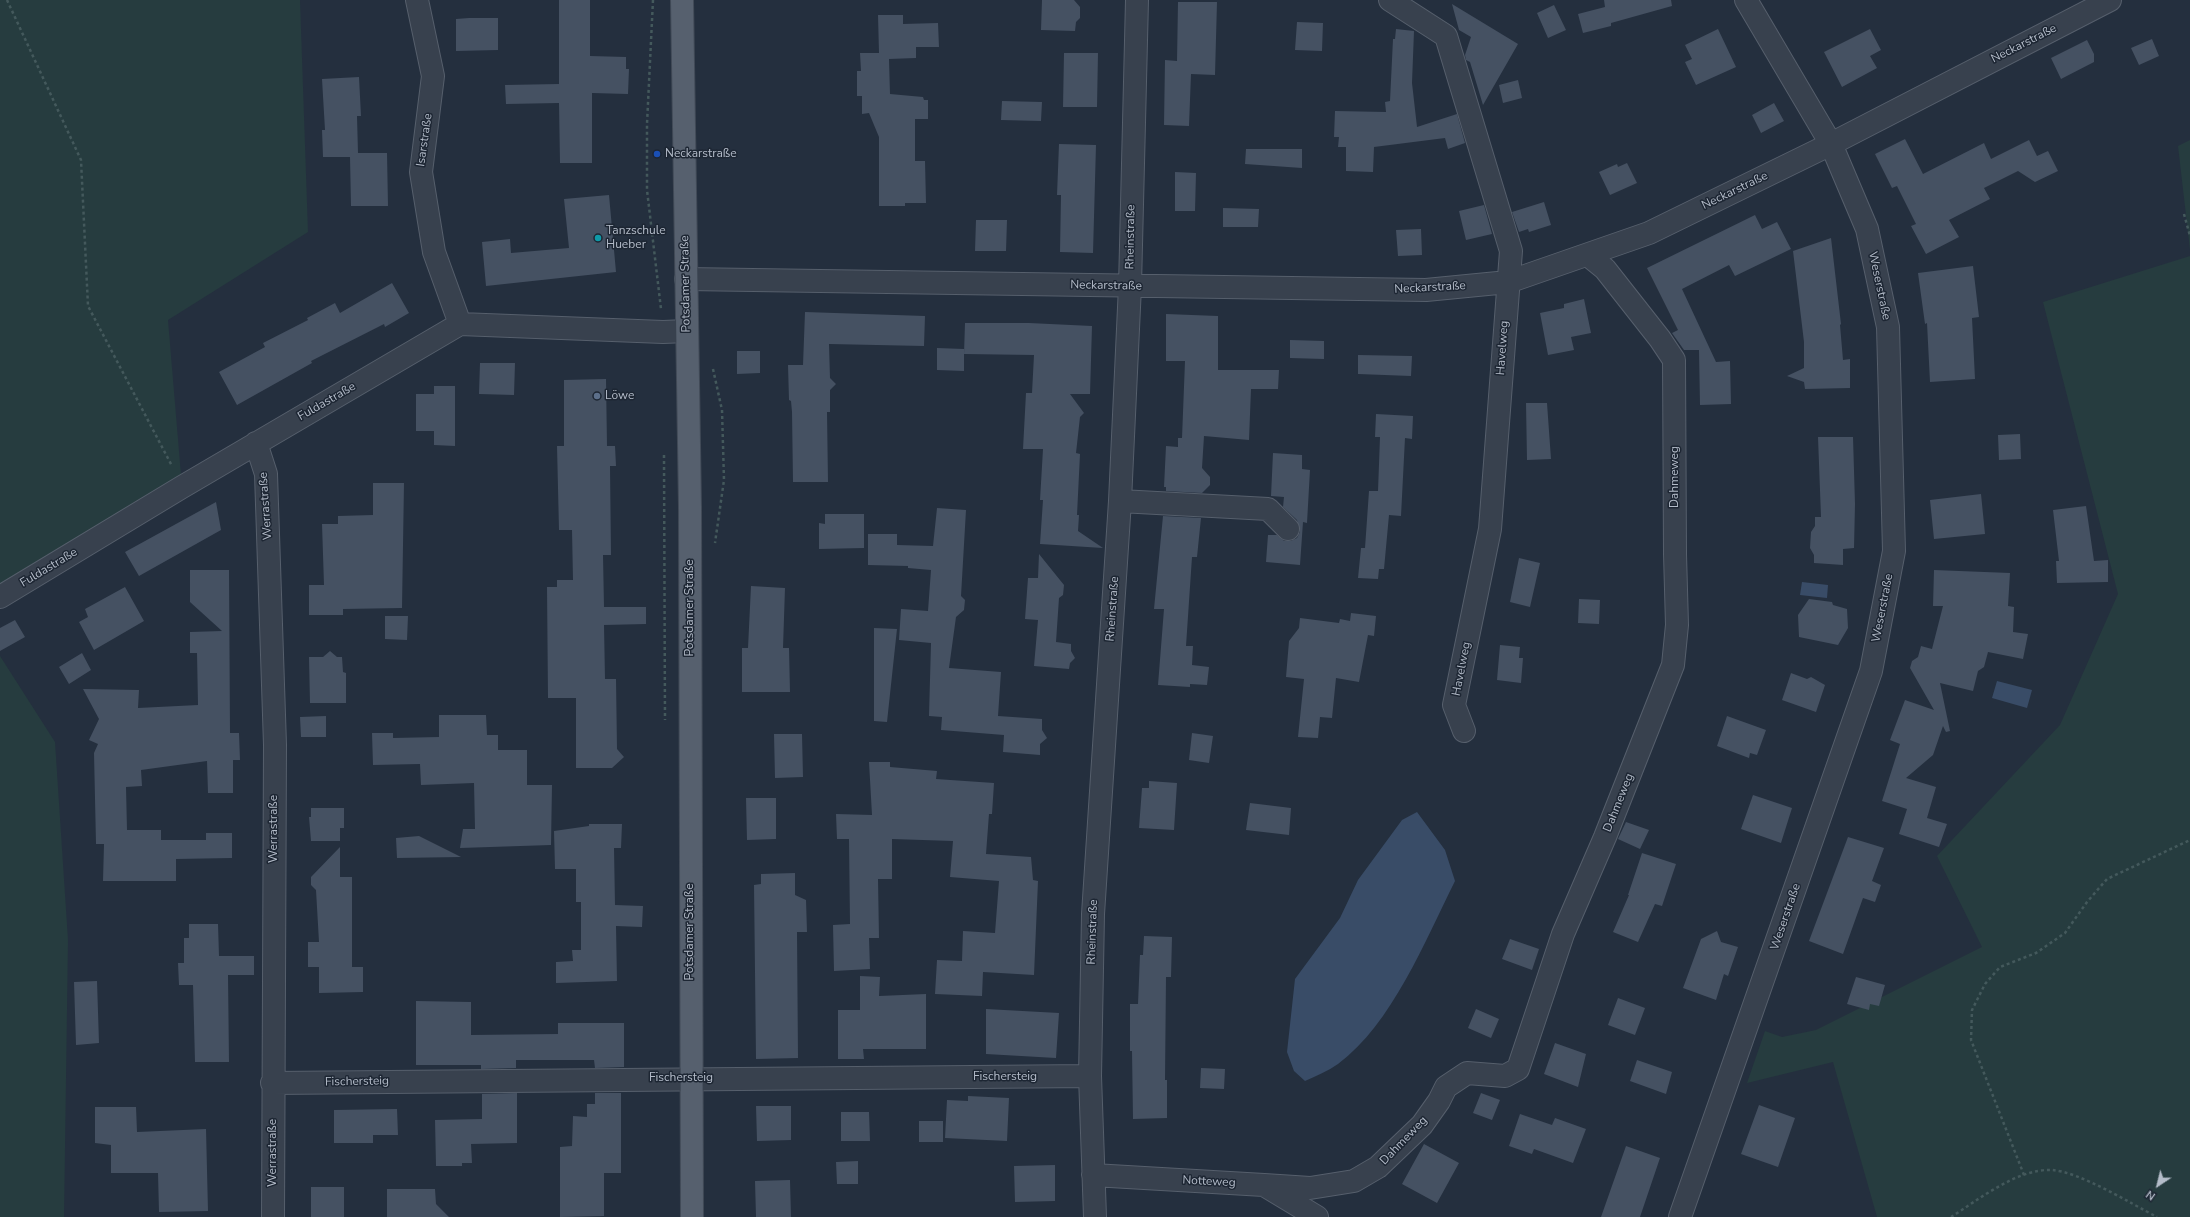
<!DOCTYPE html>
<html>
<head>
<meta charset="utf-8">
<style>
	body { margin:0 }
	#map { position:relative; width:2190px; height:1217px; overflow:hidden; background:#242f3e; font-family:"Nunito Sans",sans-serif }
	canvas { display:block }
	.north { position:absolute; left:2138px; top:1165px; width:40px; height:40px; -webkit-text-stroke:3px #1d2633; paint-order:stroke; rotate:215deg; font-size:11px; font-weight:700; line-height:16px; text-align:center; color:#b4bcc9 }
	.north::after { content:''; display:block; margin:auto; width:14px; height:18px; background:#b4bcc9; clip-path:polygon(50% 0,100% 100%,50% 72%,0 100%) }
</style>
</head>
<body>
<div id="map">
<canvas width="2190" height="1217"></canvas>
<div class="north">N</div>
</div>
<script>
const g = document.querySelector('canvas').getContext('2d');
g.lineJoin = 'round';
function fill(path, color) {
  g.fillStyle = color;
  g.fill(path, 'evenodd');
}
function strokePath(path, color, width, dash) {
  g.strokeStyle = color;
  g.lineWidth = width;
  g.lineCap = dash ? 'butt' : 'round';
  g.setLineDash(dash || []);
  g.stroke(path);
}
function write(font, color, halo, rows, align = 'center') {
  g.font = font + ' "Nunito Sans",sans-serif';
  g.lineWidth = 3;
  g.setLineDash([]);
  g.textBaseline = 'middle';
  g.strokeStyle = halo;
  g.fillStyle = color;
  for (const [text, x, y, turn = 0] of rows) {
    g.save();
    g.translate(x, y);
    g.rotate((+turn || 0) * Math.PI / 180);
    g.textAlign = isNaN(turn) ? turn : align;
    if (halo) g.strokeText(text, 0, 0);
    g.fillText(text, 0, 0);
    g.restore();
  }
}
fill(new Path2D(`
	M 0,0 L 300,0 L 308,232 L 168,320 L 182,487 L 0,597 Z
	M 2190,140 L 2190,250 L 2178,146 Z
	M 2190,256 L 2190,1217 L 1877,1217 L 1833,1062 L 1747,1083 L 1765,1031 L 1782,1037 L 1816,1030 L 1982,947 L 1937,856 L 2060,725 L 2118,594 L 2043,302 Z
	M 0,656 L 55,742 L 68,940 L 64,1217 L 0,1217 Z`), '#263c3f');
fill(new Path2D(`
	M 1802,582 L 1828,585 L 1827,598 L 1800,595 Z
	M 1997,681 L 2032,690 L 2027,708 L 1992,698 Z
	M 1417,812 L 1445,850 L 1455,881 C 1425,941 1392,1024 1338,1064 C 1328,1071 1316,1076 1305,1081 L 1294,1071 L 1287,1052 L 1295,979 L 1340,918 L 1358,880 L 1402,820 Z`), '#394c67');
fill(new Path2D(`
	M 559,0 L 590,0 L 590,56 L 626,57 L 626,69 L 629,69 L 628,94 L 592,93 L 592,163 L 560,163 L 559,103 L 506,104 L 505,85 L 559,84 Z
	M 1042,0 L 1074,0 L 1080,7 L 1080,18 L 1076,22 L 1075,31 L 1041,30 Z
	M 1604,0 L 1671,0 L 1672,6 L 1611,23 L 1611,26 L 1583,33 L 1578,14 L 1605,7 Z
	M 1178,2 L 1217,2 L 1215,75 L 1191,74 L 1189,126 L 1164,125 L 1165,60 L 1177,61 Z
	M 1452,4 L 1518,44 L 1483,105 L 1470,62 L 1466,60 L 1465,55 L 1471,37 L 1459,30 Z
	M 1554,5 L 1566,30 L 1548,38 L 1537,13 Z
	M 878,15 L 903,15 L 903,24 L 938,23 L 939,47 L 916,47 L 916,58 L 889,59 L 890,94 L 923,97 L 924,100 L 928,100 L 928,119 L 915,119 L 915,161 L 925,161 L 926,203 L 905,203 L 905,206 L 879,206 L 879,137 L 869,113 L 862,114 L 862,96 L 857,96 L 857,71 L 861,71 L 860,53 L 879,53 Z
	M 469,18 L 498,18 L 498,50 L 456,51 L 456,19 Z
	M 1297,22 L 1323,23 L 1322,51 L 1295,50 Z
	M 1396,29 L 1414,31 L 1412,83 L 1417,127 L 1457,114 L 1465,143 L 1448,149 L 1445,138 L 1374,147 L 1373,172 L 1346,171 L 1346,147 L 1338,147 L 1339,137 L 1334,137 L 1335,111 L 1386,112 L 1385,102 L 1390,101 L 1393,39 L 1395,39 Z
	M 1718,29 L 1736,67 L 1696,85 L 1685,62 L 1692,59 L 1685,45 Z
	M 1870,29 L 1881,50 L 1870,56 L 1877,68 L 1842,87 L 1824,52 Z
	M 2152,39 L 2159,56 L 2139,65 L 2131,48 Z
	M 2087,40 L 2094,54 L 2094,62 L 2061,79 L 2051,58 Z
	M 1064,53 L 1098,53 L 1097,107 L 1063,107 Z
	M 359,77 L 361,116 L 357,116 L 358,153 L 387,153 L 388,206 L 351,206 L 350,157 L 323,157 L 322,130 L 325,130 L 322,79 Z
	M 1518,80 L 1522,98 L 1503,103 L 1499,85 Z
	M 1002,101 L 1042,102 L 1041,121 L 1001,120 Z
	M 1774,103 L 1784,121 L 1761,133 L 1752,115 Z
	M 1905,139 L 1923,174 L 1984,143 L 1991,159 L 2029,140 L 2037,156 L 2048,151 L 2058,171 L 2035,182 L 2018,171 L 1984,188 L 1990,199 L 1949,220 L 1959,237 L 1926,254 L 1911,226 L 1916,224 L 1897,186 L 1892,188 L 1875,154 Z
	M 1059,144 L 1096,145 L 1093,253 L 1060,252 L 1061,195 L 1057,195 Z
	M 1246,149 L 1302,149 L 1302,168 L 1245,164 Z
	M 1627,163 L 1637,183 L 1610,195 L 1599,172 L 1617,164 L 1618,167 Z
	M 1175,172 L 1196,173 L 1195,211 L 1175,211 Z
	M 609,195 L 616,272 L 486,286 L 482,242 L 510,239 L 511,253 L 569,248 L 564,199 Z
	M 1544,202 L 1551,225 L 1529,232 L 1528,229 L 1519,232 L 1512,212 Z
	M 1484,205 L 1492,234 L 1466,240 L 1459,211 Z
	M 1223,208 L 1259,209 L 1258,227 L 1223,227 Z
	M 1755,215 L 1762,229 L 1777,222 L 1791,249 L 1735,276 L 1729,265 L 1682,289 L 1716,362 L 1730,361 L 1731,404 L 1700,405 L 1699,350 L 1684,350 L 1672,333 L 1678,330 L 1647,268 Z
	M 976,220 L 1007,220 L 1006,251 L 975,251 Z
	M 1421,229 L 1422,255 L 1398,256 L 1396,230 Z
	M 1831,238 L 1841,324 L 1840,325 L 1843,360 L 1850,359 L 1850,388 L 1805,389 L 1804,382 L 1787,376 L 1804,368 L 1804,342 L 1793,251 Z
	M 1973,266 L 1979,317 L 1972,318 L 1975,379 L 1930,382 L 1927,323 L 1925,324 L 1918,273 Z
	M 392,283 L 409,313 L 385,327 L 384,324 L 311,361 L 312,363 L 237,405 L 219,372 L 265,347 L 263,343 L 308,320 L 307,318 L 335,303 L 340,313 Z
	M 1584,299 L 1591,333 L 1571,337 L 1574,350 L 1548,355 L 1540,313 L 1564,308 L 1564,304 Z
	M 805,312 L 925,316 L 924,346 L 829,344 L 830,378 L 836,384 L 830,390 L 830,412 L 827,412 L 828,482 L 793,482 L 792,412 L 791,401 L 789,400 L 788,365 L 803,365 Z
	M 1166,314 L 1218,316 L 1218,370 L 1279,370 L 1278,389 L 1251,389 L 1249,440 L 1204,436 L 1202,468 L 1210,477 L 1210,485 L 1202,493 L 1166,491 L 1166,487 L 1164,487 L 1166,446 L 1178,447 L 1178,438 L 1182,438 L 1185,361 L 1166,361 Z
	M 965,323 L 1029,323 L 1092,326 L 1090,394 L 1070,394 L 1084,413 L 1080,417 L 1076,453 L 1080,454 L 1077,515 L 1079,515 L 1078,531 L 1103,548 L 1040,544 L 1043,500 L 1040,500 L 1043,449 L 1023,449 L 1026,393 L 1032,393 L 1034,355 L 964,354 Z
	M 1290,340 L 1324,341 L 1324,359 L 1290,358 Z
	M 937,348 L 964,349 L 964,371 L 937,370 Z
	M 737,351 L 760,351 L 760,373 L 737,374 Z
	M 1358,355 L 1412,356 L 1411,376 L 1358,374 Z
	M 480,363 L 515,363 L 514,395 L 479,394 Z
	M 606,379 L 607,446 L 615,446 L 616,466 L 610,466 L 611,555 L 603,555 L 604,607 L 646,607 L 646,624 L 604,625 L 605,679 L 616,679 L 617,749 L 624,757 L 612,768 L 576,768 L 576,698 L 548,698 L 547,587 L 557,587 L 557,580 L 573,580 L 572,530 L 559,530 L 557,446 L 564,446 L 564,380 Z
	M 434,386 L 455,386 L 455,446 L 434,445 L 434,431 L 416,431 L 416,394 L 434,394 Z
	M 1526,403 L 1547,403 L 1551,459 L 1527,460 Z
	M 1376,414 L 1413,416 L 1412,439 L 1405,438 L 1401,516 L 1389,515 L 1384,569 L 1379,569 L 1378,579 L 1358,578 L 1361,548 L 1365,548 L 1369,491 L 1378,491 L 1380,437 L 1375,437 Z
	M 2020,434 L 2021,459 L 1999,460 L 1998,435 Z
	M 1818,437 L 1853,437 L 1855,504 L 1854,548 L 1843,549 L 1843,565 L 1814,563 L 1814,555 L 1810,548 L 1811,532 L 1815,526 L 1815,517 L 1821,517 Z
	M 1273,453 L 1302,455 L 1302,469 L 1310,470 L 1307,523 L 1303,522 L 1300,565 L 1266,562 L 1268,535 L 1277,535 L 1284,541 L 1291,541 L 1297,538 L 1300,532 L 1297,520 L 1283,507 L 1284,497 L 1271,496 Z
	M 373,483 L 404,483 L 402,608 L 343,609 L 343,615 L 309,615 L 309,585 L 324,585 L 322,524 L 338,524 L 338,516 L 373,515 Z
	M 1981,494 L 1985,534 L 1934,539 L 1930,500 Z
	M 216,502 L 221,530 L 139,576 L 125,552 Z
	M 2086,506 L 2094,561 L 2108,560 L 2108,582 L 2057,583 L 2056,561 L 2059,561 L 2053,510 Z
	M 937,508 L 966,510 L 961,596 L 965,600 L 964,610 L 956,617 L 949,668 L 1001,672 L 998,716 L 1042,719 L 1042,730 L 1047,738 L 1040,744 L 1040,755 L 1003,752 L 1004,735 L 941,730 L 942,717 L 929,716 L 931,643 L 899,640 L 901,609 L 928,611 L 931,570 L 908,568 L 908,566 L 868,565 L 868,534 L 897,534 L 897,545 L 933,546 Z
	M 825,514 L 864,514 L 864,548 L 819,549 L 819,523 L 825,524 Z
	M 1163,516 L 1201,518 L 1197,557 L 1192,557 L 1186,646 L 1193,646 L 1192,665 L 1209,667 L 1207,685 L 1190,684 L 1190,687 L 1158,685 L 1164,609 L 1154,609 Z
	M 1039,554 L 1064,585 L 1063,595 L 1059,598 L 1056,642 L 1071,644 L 1071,651 L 1075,658 L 1070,663 L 1069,669 L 1034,666 L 1038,620 L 1025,619 L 1028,578 L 1038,578 Z
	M 1519,558 L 1540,563 L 1530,607 L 1510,602 Z
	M 190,570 L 229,570 L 230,733 L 239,733 L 240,760 L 233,760 L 233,793 L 208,793 L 207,761 L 141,770 L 142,786 L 126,787 L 127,830 L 161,830 L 161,840 L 206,840 L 206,833 L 232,833 L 232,858 L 176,859 L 176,881 L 103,881 L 104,844 L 96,844 L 94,753 L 98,744 L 89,740 L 99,719 L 83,689 L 139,690 L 138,708 L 198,705 L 197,653 L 190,653 L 190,632 L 222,631 L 190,602 Z
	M 1934,570 L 2010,573 L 2008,606 L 2014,607 L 2013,632 L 2028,634 L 2023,659 L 1988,652 L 1984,667 L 1978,671 L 1973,691 L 1940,683 L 1950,731 L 1946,732 L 1943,726 L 1933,755 L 1906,778 L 1936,787 L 1927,818 L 1947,824 L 1939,847 L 1899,834 L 1907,809 L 1882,801 L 1900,744 L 1890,740 L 1905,700 L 1934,710 L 1910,668 L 1912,661 L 1918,657 L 1921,646 L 1932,649 L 1943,606 L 1933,606 Z
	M 751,586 L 785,588 L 783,648 L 789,648 L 790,692 L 742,692 L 742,648 L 748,648 Z
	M 125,587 L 144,621 L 94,650 L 79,622 L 88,617 L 85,609 Z
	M 1579,599 L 1600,600 L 1599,624 L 1578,623 Z
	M 1809,599 L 1832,602 L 1833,605 L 1847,609 L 1848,628 L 1838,645 L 1799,637 L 1798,615 Z
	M 1351,613 L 1376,616 L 1374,636 L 1368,635 L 1359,682 L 1336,678 L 1332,718 L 1320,717 L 1318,738 L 1298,737 L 1304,679 L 1286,677 L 1289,641 L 1299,628 L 1300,618 L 1339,623 L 1340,619 L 1350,621 Z
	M 385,616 L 408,616 L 407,640 L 385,639 Z
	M 15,620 L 25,637 L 0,651 L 0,628 Z
	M 874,628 L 897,629 L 887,722 L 874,721 Z
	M 1500,645 L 1520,647 L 1519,658 L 1523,658 L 1521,683 L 1497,680 Z
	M 330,651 L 337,657 L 342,657 L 343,672 L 346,673 L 346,703 L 310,703 L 309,657 L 323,657 Z
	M 82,653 L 91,670 L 69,684 L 59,667 Z
	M 1791,673 L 1807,679 L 1811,677 L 1825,685 L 1816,712 L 1782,700 Z
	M 439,715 L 486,715 L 487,735 L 498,735 L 498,750 L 527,750 L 527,785 L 552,785 L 551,845 L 460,848 L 463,829 L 475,829 L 474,783 L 421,785 L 420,764 L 373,765 L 372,733 L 393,733 L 393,738 L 439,737 Z
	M 326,716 L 326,737 L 301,737 L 300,717 Z
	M 1727,716 L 1766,730 L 1757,755 L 1750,753 L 1749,758 L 1717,746 Z
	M 1192,733 L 1213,736 L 1209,763 L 1189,760 Z
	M 774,734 L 802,734 L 803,777 L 775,778 Z
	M 869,762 L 890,762 L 890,767 L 937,771 L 936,779 L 994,783 L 992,814 L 989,814 L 986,854 L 1031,857 L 1033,880 L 1038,881 L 1034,975 L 983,972 L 982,996 L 935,994 L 937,960 L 962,961 L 963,931 L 995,933 L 999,881 L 950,877 L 953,841 L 892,839 L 892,879 L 878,879 L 879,938 L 869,938 L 870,969 L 834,971 L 833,925 L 850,924 L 849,839 L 837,839 L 836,814 L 872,815 Z
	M 1149,781 L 1177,783 L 1174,830 L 1139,828 L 1142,788 L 1149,788 Z
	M 1753,795 L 1792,808 L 1781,843 L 1741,829 Z
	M 746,798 L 776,798 L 776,839 L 747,840 Z
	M 1250,803 L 1291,808 L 1289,835 L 1246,830 Z
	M 311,808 L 344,808 L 344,828 L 340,828 L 340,841 L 311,841 L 309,817 L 311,817 Z
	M 1626,822 L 1649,830 L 1640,849 L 1618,839 Z
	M 589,824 L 622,824 L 621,848 L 614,848 L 615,905 L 643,906 L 642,927 L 616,926 L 617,981 L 556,983 L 556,962 L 573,961 L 572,950 L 581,950 L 581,902 L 576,902 L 576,869 L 555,869 L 554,831 L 589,826 Z
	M 419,836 L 461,857 L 397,858 L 396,838 Z
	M 1848,837 L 1884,848 L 1872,881 L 1881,885 L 1875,902 L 1863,898 L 1843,954 L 1809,941 Z
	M 340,847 L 340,877 L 352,877 L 352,967 L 363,967 L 363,992 L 319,993 L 319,967 L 308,967 L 308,942 L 319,942 L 316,890 L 311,885 L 311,877 Z
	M 1642,853 L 1676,864 L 1662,906 L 1655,904 L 1638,942 L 1613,932 L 1629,895 L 1628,895 Z
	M 795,873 L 795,895 L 806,900 L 807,932 L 797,932 L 798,1058 L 756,1059 L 754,885 L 761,884 L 761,874 Z
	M 189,924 L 218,924 L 219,956 L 254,956 L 254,975 L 228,975 L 229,1062 L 195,1062 L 193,985 L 179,985 L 178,963 L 184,963 L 184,938 L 189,938 Z
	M 1717,931 L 1721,942 L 1738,947 L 1728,976 L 1724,974 L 1716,1000 L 1683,988 L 1701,939 Z
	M 1144,936 L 1172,937 L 1171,977 L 1166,977 L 1165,1080 L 1167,1080 L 1167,1118 L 1133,1119 L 1132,1051 L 1130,1051 L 1130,1004 L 1138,1004 L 1140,955 L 1143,955 Z
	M 1510,939 L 1539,949 L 1532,970 L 1502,959 Z
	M 860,976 L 880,977 L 879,996 L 926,994 L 926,1049 L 863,1049 L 864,1059 L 838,1059 L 838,1010 L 860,1010 Z
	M 1856,977 L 1885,985 L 1879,1006 L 1870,1004 L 1869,1010 L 1847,1004 Z
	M 97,981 L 99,1043 L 76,1045 L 74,982 Z
	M 1618,998 L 1645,1008 L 1635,1035 L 1608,1025 Z
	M 416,1001 L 471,1002 L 471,1035 L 558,1034 L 558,1023 L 624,1023 L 624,1067 L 595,1068 L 594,1060 L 516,1060 L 516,1068 L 481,1069 L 481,1065 L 416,1065 Z
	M 986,1009 L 1059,1013 L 1056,1058 L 986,1054 Z
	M 1476,1009 L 1499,1019 L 1491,1038 L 1468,1028 Z
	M 1555,1043 L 1586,1054 L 1578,1087 L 1544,1074 Z
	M 1637,1060 L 1672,1072 L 1666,1094 L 1630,1081 Z
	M 1201,1068 L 1225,1069 L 1224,1089 L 1200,1088 Z
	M 517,1093 L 517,1143 L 471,1144 L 472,1163 L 462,1163 L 462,1166 L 436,1166 L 435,1120 L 482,1119 L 482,1094 Z
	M 595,1093 L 621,1093 L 621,1173 L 604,1173 L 604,1216 L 560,1217 L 560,1147 L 572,1146 L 573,1116 L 587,1117 L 587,1104 L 595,1104 Z
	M 1481,1093 L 1500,1100 L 1492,1120 L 1473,1113 Z
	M 968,1096 L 1009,1098 L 1007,1141 L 945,1138 L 947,1100 L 968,1101 Z
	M 1759,1105 L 1795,1118 L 1778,1167 L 1741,1154 Z
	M 756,1106 L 791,1106 L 791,1140 L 757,1141 Z
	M 95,1107 L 136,1107 L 137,1132 L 206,1129 L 208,1211 L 159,1212 L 158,1173 L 111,1173 L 111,1145 L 95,1143 Z
	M 397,1109 L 398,1135 L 373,1135 L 373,1143 L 334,1143 L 334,1110 Z
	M 841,1112 L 869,1112 L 870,1141 L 841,1141 Z
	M 1520,1114 L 1552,1125 L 1555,1118 L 1586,1129 L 1573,1163 L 1534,1149 L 1532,1154 L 1509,1146 Z
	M 919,1121 L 943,1121 L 943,1142 L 919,1142 Z
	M 1424,1144 L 1459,1163 L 1437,1203 L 1402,1184 Z
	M 1626,1146 L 1660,1158 L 1640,1217 L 1601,1217 Z
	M 858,1161 L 858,1184 L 837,1184 L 836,1162 Z
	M 1055,1165 L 1055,1201 L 1015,1202 L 1014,1166 Z
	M 790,1180 L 791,1217 L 756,1217 L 755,1181 Z
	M 311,1187 L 344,1187 L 344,1217 L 311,1217 Z
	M 387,1189 L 435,1189 L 436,1204 L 449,1217 L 387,1217 Z`), '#455162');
const minor = new Path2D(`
	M 417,0 L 433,76 L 421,172 L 434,252 L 460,324
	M 1390,0 L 1446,36 L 1511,251 L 1490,529 L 1454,705 L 1464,731
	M 686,279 L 1426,290 L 1508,282 L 1649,233 L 1831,144 L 2110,0
	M 256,443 L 266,474 L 275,745 L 273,1217
	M 1120,501 L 1268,509 L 1288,529
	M 0,597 L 182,487 L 460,324 L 663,332 L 687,331
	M 272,1083 L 1090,1076
	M 1093,1175 L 1264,1185 L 1317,1217
	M 1264,1185 L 1310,1188 L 1354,1181 L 1378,1167 L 1422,1125 L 1439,1101 L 1446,1087 L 1467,1073 L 1505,1076 L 1518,1069 L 1563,934 L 1605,837 L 1673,665 L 1677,625 L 1675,554 L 1674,360 L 1660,339 L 1605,269 L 1589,256
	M 1095,1217 L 1090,1076 L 1093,914 L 1120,501 L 1130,286 L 1137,0
	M 1680,1217 L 1871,671 L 1894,551 L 1888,327 L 1867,229 L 1831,144 L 1746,0`);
const major = new Path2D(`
	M 682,0 L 690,507 L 692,1217`);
strokePath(minor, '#565f6c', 24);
strokePath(major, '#414a57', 24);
strokePath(new Path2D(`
	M 7,0 L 81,160 L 88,306 L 172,466
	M 653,0 L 647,124 L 647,190 L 661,309
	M 2184,214 L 2190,236
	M 713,369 L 722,410 L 724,480 L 715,543
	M 664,455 L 665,720
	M 2024,1175 L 1971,1040 L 1972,1010 L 1985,984 L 2000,967 L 2036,953 L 2065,933 L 2087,902 L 2107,879 L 2190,840
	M 1951,1217 C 1978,1200 2018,1168 2052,1170 C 2080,1172 2130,1203 2157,1217`), '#44595c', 2.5, [3, 3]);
strokePath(minor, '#38414e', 22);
strokePath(major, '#56606e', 22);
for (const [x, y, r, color] of [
	[657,154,4,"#1a4fb4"],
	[598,238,4,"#0f9aa8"],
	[597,396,4,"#5c6f8a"]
]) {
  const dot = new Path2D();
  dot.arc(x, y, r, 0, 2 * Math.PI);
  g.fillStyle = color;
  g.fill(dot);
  strokePath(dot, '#1d2633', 1.5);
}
write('12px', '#b4bcc9', '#1d2633', [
	["Neckarstraße",2024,44,-27],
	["Isarstraße",425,140,-82],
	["Neckarstraße",1735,191,-26],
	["Rheinstraße",1131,237,-89],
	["Potsdamer Straße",686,284,-91],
	["Neckarstraße",1106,286,1],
	["Weserstraße",1879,286,78],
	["Neckarstraße",1430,288,-3],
	["Havelweg",1503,348,-86],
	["Fuldastraße",327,402,-30],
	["Dahmeweg",1675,477,-90],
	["Werrastraße",266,506,-94],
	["Fuldastraße",49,568,-31],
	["Potsdamer Straße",690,608,-90],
	["Weserstraße",1883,608,-79],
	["Rheinstraße",1113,609,-86],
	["Havelweg",1462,669,-79],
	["Dahmeweg",1619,803,-68],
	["Werrastraße",274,829,-90],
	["Weserstraße",1786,917,-71],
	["Potsdamer Straße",690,932,-90],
	["Rheinstraße",1093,932,-88],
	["Fischersteig",1005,1077],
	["Fischersteig",681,1078],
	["Fischersteig",357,1082,-1],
	["Dahmeweg",1404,1141,-46],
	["Werrastraße",273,1153,-90],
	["Notteweg",1209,1182,3]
]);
write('12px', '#b4bcc9', '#1d2633', [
	["Neckarstraße",665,154],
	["Tanzschule",606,231],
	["Hueber",606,245],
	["Löwe",605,396]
], 'left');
</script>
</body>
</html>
